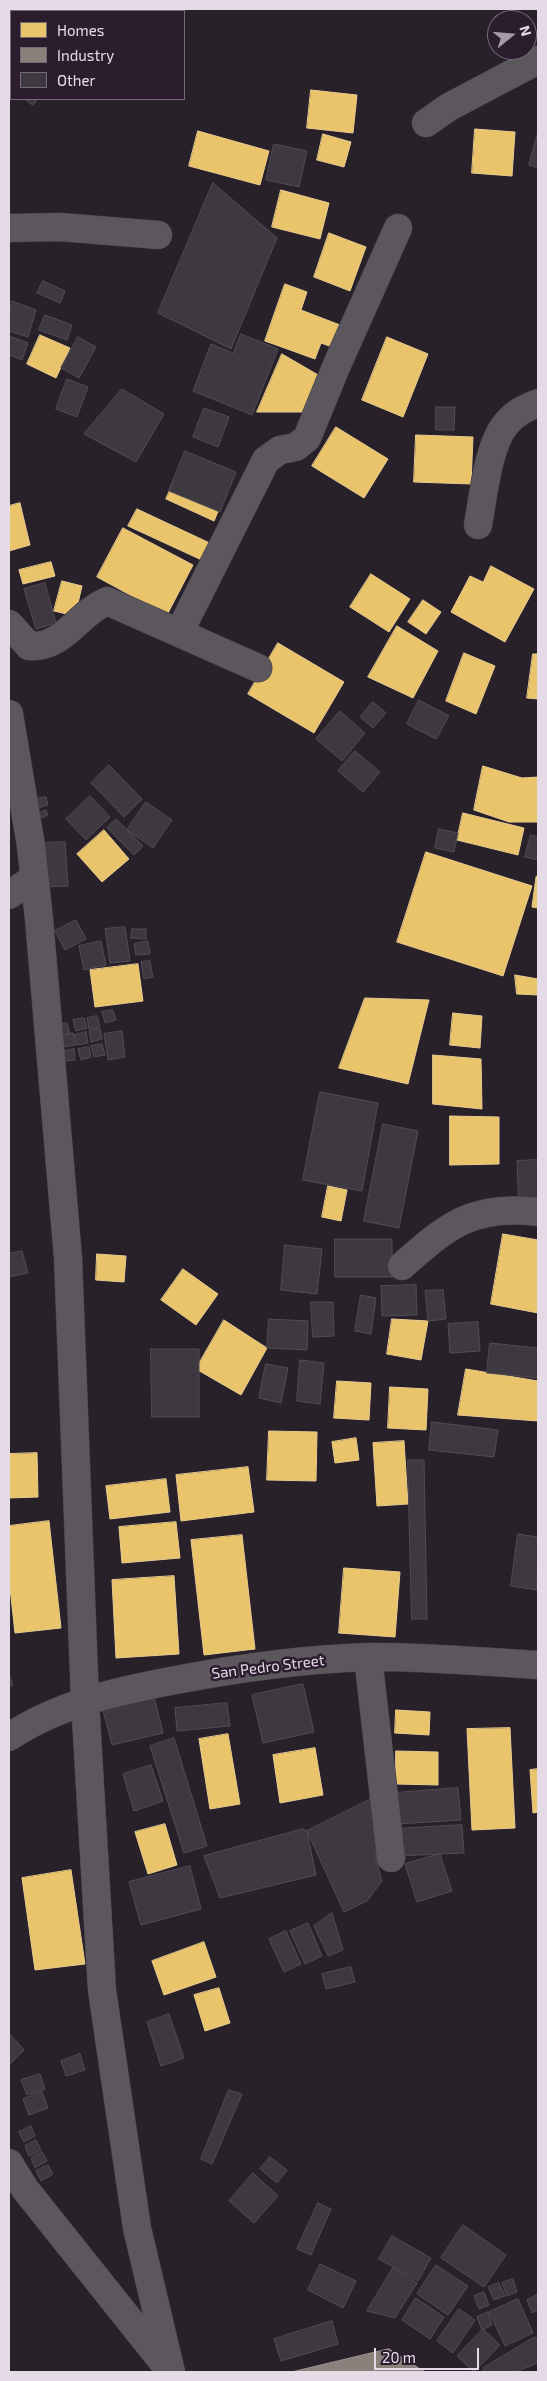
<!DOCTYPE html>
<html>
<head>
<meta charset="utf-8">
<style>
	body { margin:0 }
	#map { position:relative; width:547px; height:2381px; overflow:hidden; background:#28212a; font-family:"Exo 2",sans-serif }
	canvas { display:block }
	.frame { position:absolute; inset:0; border:10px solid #e5dbe7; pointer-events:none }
	.legend { position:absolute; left:10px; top:10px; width:175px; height:90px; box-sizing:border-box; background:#2b1d2e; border:1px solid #756978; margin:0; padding:6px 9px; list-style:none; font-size:15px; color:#e5dbe7 }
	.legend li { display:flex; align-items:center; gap:10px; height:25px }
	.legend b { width:25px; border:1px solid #756978 }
	.north { position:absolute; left:487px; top:10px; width:50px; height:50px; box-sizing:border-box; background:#2b1d2e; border:1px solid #756978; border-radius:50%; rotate:73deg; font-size:14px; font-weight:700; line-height:20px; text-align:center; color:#e5dbe7 }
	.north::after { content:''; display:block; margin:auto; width:18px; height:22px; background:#a39aa5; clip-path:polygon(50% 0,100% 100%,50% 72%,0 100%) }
	.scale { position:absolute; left:374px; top:2348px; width:105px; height:22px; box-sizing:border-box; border:2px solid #e5dbe7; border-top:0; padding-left:6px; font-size:15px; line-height:18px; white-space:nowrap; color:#e5dbe7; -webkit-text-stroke:4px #2b1d2e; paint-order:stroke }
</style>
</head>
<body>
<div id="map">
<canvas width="547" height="2381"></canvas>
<div class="frame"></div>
<ul class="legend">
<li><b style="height:14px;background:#e9c46a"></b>Homes</li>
<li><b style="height:14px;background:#8a817c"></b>Industry</li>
<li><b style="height:14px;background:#3e3840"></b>Other</li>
</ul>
<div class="north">N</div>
<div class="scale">20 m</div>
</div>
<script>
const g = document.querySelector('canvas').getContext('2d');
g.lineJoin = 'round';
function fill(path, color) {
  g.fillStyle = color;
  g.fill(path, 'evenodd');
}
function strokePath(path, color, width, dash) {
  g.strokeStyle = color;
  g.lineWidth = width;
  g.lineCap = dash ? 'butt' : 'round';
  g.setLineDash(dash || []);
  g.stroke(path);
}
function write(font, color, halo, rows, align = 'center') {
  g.font = font + ' "Exo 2",sans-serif';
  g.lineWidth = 5;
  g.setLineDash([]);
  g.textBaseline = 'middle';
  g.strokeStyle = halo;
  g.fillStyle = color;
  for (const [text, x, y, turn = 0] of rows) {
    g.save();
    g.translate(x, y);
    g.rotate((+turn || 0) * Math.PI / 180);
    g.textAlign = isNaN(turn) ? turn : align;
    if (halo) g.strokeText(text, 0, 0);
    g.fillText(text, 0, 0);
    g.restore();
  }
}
const homes = new Path2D(`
	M 311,90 L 357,95 L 353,133 L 307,128 Z
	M 475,129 L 515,132 L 512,176 L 472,173 Z
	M 198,131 L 269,151 L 260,185 L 189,166 Z
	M 323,134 L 351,142 L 344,167 L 317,160 Z
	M 281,190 L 329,203 L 320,239 L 272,227 Z
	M 329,233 L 366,247 L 350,291 L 314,277 Z
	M 285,284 L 307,292 L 301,310 L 340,325 L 332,347 L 321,343 L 315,359 L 265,341 Z
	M 40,335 L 70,348 L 56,378 L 27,364 Z
	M 387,337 L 428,354 L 403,417 L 362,400 Z
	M 282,354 L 320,376 L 303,412 L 257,412 Z
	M 336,427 L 388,459 L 364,498 L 312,466 Z
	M 416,435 L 473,437 L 471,484 L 414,482 Z
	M 179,471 L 226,493 L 214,521 L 166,499 Z
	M 20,503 L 30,545 L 9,551 L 9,506 Z
	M 137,509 L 214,545 L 206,562 L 128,526 Z
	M 123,528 L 193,565 L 167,615 L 97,577 Z
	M 51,562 L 55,576 L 23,584 L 19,570 Z
	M 491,566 L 534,589 L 505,642 L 451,612 L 470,576 L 483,582 Z
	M 371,574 L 410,599 L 389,632 L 350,607 Z
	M 62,581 L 82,586 L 75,616 L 54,611 Z
	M 423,600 L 441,612 L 426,634 L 408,622 Z
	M 397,626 L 438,651 L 413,698 L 368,677 Z
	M 278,643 L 344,682 L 314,733 L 248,694 Z
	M 464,653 L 495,666 L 476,714 L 446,701 Z
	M 533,654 L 538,654 L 538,699 L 527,698 Z
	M 483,766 L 522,778 L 538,777 L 538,822 L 509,822 L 474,810 Z
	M 463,813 L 524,828 L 518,855 L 457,840 Z
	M 104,830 L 129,859 L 102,882 L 77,854 Z
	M 426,852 L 532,886 L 503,976 L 397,942 Z
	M 538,876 L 538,908 L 532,907 L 536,877 Z
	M 138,964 L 143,1001 L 95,1007 L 90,970 Z
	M 515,975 L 538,979 L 538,995 L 517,994 Z
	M 365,998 L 429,1000 L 408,1084 L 339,1068 Z
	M 453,1013 L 482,1016 L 480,1048 L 450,1045 Z
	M 433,1055 L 481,1059 L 482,1109 L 433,1104 Z
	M 450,1116 L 499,1117 L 499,1164 L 450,1165 Z
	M 328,1186 L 347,1190 L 341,1221 L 322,1217 Z
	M 503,1234 L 538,1240 L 538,1313 L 491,1304 Z
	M 97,1254 L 126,1256 L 124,1282 L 96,1280 Z
	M 183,1269 L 218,1294 L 196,1325 L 161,1300 Z
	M 392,1319 L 428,1321 L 421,1360 L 387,1354 Z
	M 224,1320 L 267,1348 L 241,1395 L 196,1369 Z
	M 466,1369 L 538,1381 L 538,1421 L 458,1415 Z
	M 337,1381 L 371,1383 L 369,1420 L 334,1418 Z
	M 390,1387 L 428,1389 L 426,1430 L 388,1428 Z
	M 269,1431 L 317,1432 L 316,1481 L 267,1480 Z
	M 356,1438 L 359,1460 L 335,1463 L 332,1442 Z
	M 404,1441 L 408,1504 L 377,1506 L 373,1443 Z
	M 37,1453 L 38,1497 L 9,1498 L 9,1454 Z
	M 248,1467 L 254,1512 L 181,1521 L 176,1475 Z
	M 166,1479 L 170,1512 L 110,1519 L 106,1486 Z
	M 49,1521 L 61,1628 L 15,1633 L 9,1579 L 9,1526 Z
	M 176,1522 L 180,1558 L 122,1563 L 119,1527 Z
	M 242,1535 L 255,1649 L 204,1655 L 191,1540 Z
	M 344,1568 L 400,1572 L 395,1637 L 339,1633 Z
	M 174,1576 L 179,1654 L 116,1658 L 112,1580 Z
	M 396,1710 L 430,1712 L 429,1735 L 395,1733 Z
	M 510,1728 L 515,1828 L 472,1830 L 467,1729 Z
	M 228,1734 L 240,1804 L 210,1809 L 199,1739 Z
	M 315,1748 L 323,1795 L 280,1803 L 273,1755 Z
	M 396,1751 L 438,1752 L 438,1785 L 396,1784 Z
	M 538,1769 L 538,1812 L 533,1813 L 530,1770 Z
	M 165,1824 L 177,1865 L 148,1874 L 135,1832 Z
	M 71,1870 L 85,1964 L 35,1970 L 22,1878 Z
	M 204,1942 L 216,1977 L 164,1995 L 152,1961 Z
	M 219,1988 L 230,2023 L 205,2031 L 194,1995 Z`);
fill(homes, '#e9c46a');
strokePath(homes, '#e8cb90', 1);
const industry = new Path2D(`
	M 389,2349 L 425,2372 L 292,2372 Z`);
fill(industry, '#8a817c');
strokePath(industry, '#a59c9c', 1);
const building = new Path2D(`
	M 11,32 L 11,48 L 9,49 L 9,33 Z
	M 11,75 L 11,88 L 9,87 L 9,78 Z
	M 25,99 L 38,99 L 33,105 Z
	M 538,132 L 538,168 L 529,165 Z
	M 274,144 L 307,151 L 299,187 L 266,180 Z
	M 213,183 L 277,238 L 231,349 L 158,313 Z
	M 43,281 L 65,291 L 60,303 L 37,293 Z
	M 12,301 L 36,310 L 28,337 L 9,331 L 9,313 Z
	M 45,315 L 72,325 L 67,340 L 39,330 Z
	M 241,334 L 278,349 L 252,415 L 193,391 L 211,344 L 233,353 Z
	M 9,336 L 28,343 L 22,360 L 9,355 Z
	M 78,337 L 96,347 L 79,378 L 61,368 Z
	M 67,379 L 88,387 L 77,417 L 56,409 Z
	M 122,389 L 164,414 L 136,462 L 84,434 Z
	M 436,407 L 455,407 L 454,430 L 436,430 Z
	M 204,408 L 229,417 L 218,447 L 193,437 Z
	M 185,451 L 236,472 L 220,512 L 169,491 Z
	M 45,583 L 56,623 L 36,629 L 24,589 Z
	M 419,700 L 449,716 L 436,739 L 407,724 Z
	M 373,702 L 386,713 L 373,728 L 360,717 Z
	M 340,711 L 365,733 L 342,761 L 316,739 Z
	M 355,751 L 380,772 L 363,792 L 338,771 Z
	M 109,765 L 142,799 L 124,817 L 91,783 Z
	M 90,796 L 110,817 L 86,840 L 66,819 Z
	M 46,797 L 48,805 L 38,808 L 35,799 Z
	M 146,802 L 172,820 L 153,848 L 127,830 Z
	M 46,810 L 48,815 L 42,818 L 39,813 Z
	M 116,819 L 143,846 L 134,855 L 107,828 Z
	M 439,829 L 458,833 L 454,852 L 435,848 Z
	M 531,835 L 538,837 L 538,860 L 525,857 Z
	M 65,842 L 68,886 L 42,887 L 40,843 Z
	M 76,920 L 86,939 L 65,950 L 55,931 Z
	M 125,927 L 130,961 L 110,963 L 105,929 Z
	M 132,929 L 146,929 L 146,939 L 131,938 Z
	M 101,941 L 106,965 L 84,970 L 79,946 Z
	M 148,941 L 150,954 L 136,955 L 134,944 Z
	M 150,961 L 153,977 L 144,979 L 141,962 Z
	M 113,1010 L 116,1020 L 105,1023 L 102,1012 Z
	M 97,1016 L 100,1027 L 89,1029 L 87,1018 Z
	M 84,1018 L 87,1028 L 76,1031 L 73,1020 Z
	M 67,1023 L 70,1034 L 58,1036 L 56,1025 Z
	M 100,1029 L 102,1039 L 91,1042 L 89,1031 Z
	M 122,1031 L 125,1057 L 108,1060 L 104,1034 Z
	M 86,1032 L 88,1043 L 77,1045 L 74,1035 Z
	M 73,1033 L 75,1045 L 64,1047 L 62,1036 Z
	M 102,1044 L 105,1055 L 94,1057 L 91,1046 Z
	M 89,1047 L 91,1057 L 81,1060 L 78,1049 Z
	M 74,1049 L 75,1060 L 64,1061 L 62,1052 Z
	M 320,1092 L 378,1103 L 362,1191 L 303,1180 Z
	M 383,1124 L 418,1131 L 399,1228 L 364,1221 Z
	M 538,1160 L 538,1209 L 519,1210 L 517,1161 Z
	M 335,1239 L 392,1239 L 392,1277 L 335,1277 Z
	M 285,1245 L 322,1249 L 317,1294 L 281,1290 Z
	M 22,1251 L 28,1273 L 9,1277 L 9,1254 Z
	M 416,1285 L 417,1315 L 382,1316 L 381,1286 Z
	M 443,1290 L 446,1319 L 428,1321 L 425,1291 Z
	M 361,1295 L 376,1298 L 371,1334 L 355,1331 Z
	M 311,1302 L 333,1302 L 334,1336 L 313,1337 Z
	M 269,1319 L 308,1321 L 307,1350 L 267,1348 Z
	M 478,1322 L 480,1351 L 450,1353 L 448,1324 Z
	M 490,1343 L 538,1348 L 538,1378 L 487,1373 Z
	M 151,1349 L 199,1349 L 199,1417 L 152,1417 Z
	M 300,1360 L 324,1363 L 320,1404 L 297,1401 Z
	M 266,1364 L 288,1368 L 281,1403 L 259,1398 Z
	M 432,1422 L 498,1430 L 494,1457 L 429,1450 Z
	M 408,1460 L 424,1460 L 427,1619 L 412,1619 Z
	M 518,1534 L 538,1537 L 537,1590 L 511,1586 Z
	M 9,1675 L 13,1685 L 9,1687 Z
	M 303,1684 L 314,1732 L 263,1743 L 252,1695 Z
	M 154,1697 L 163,1733 L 112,1745 L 103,1710 Z
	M 227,1703 L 230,1726 L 177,1731 L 175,1708 Z
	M 174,1738 L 207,1846 L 184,1853 L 150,1746 Z
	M 151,1765 L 163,1801 L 134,1811 L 123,1774 Z
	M 458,1788 L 461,1820 L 398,1824 L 395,1793 Z
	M 377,1796 L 376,1860 L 382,1881 L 367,1901 L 344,1912 L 307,1831 Z
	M 462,1825 L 464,1853 L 397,1856 L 395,1829 Z
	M 303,1829 L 307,1831 L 316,1875 L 220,1898 L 204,1856 Z
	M 440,1854 L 452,1891 L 417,1902 L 405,1864 Z
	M 190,1866 L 201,1909 L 141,1925 L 129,1882 Z
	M 332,1913 L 343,1950 L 328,1956 L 314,1926 Z
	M 308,1923 L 322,1956 L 305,1964 L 290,1931 Z
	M 286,1931 L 301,1964 L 284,1972 L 269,1939 Z
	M 351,1967 L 355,1982 L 326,1989 L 322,1974 Z
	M 169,2014 L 184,2058 L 161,2066 L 147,2022 Z
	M 9,2033 L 24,2050 L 9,2065 Z
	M 80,2054 L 85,2070 L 66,2076 L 61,2061 Z
	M 40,2074 L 45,2089 L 27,2095 L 21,2080 Z
	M 229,2090 L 242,2094 L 212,2164 L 201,2159 Z
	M 42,2092 L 48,2108 L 29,2115 L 23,2099 Z
	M 31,2126 L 35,2136 L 24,2142 L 19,2132 Z
	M 36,2140 L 41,2150 L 29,2156 L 25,2146 Z
	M 42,2152 L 47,2161 L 35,2168 L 31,2158 Z
	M 270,2157 L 287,2170 L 277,2183 L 260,2169 Z
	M 48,2165 L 53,2174 L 41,2181 L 36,2171 Z
	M 253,2173 L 278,2196 L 254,2223 L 229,2201 Z
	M 318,2203 L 331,2209 L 311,2255 L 297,2249 Z
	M 463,2225 L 506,2255 L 484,2287 L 441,2258 Z
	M 392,2236 L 431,2258 L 418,2281 L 379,2259 Z
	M 320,2264 L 356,2281 L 343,2308 L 308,2290 Z
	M 436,2265 L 468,2286 L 448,2315 L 417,2294 Z
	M 393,2268 L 417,2283 L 395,2318 L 367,2311 Z
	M 513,2279 L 517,2292 L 507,2296 L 502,2283 Z
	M 499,2283 L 505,2296 L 494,2300 L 488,2287 Z
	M 484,2292 L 489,2305 L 479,2309 L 474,2296 Z
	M 537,2295 L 538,2310 L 532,2313 L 527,2300 Z
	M 416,2298 L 444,2317 L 430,2339 L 402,2320 Z
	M 518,2299 L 533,2333 L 505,2346 L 489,2312 Z
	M 459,2309 L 475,2320 L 453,2353 L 437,2341 Z
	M 488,2312 L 492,2325 L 482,2330 L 477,2317 Z
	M 332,2321 L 338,2344 L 281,2361 L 274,2339 Z
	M 483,2329 L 500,2345 L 474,2372 L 457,2356 Z
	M 535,2337 L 538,2340 L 538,2363 L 515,2372 L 484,2372 L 483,2368 Z`);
fill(building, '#3e3840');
strokePath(building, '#524c54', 1);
const minor = new Path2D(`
	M 426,123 L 449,107 L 538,60
	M 9,228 L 60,227 L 158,235
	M 478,525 C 483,498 488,445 506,424 C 515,413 525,408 538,403
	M 9,624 L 29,646 C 63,649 77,614 107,601 L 258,668
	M 179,633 L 266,460 L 280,450 L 296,447 L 307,438 L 336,367 L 398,228
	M 9,714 L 31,846 L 39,919 L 68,1258 L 85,1701 L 102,1990 L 137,2228 L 171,2372
	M 9,895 L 34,878
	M 402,1266 C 448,1225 473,1204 538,1212
	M 368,1657 L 391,1858
	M 9,1737 C 59,1704 117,1691 176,1680 C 239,1668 303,1659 368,1657 C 424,1656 482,1662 538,1665
	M 9,2163 L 25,2189 L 167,2367`);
strokePath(minor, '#433d45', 29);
strokePath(minor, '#5c575d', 28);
write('15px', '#e5dbe7', '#2b1d2e', [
	["San Pedro Street",268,1667,-7]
]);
</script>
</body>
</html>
